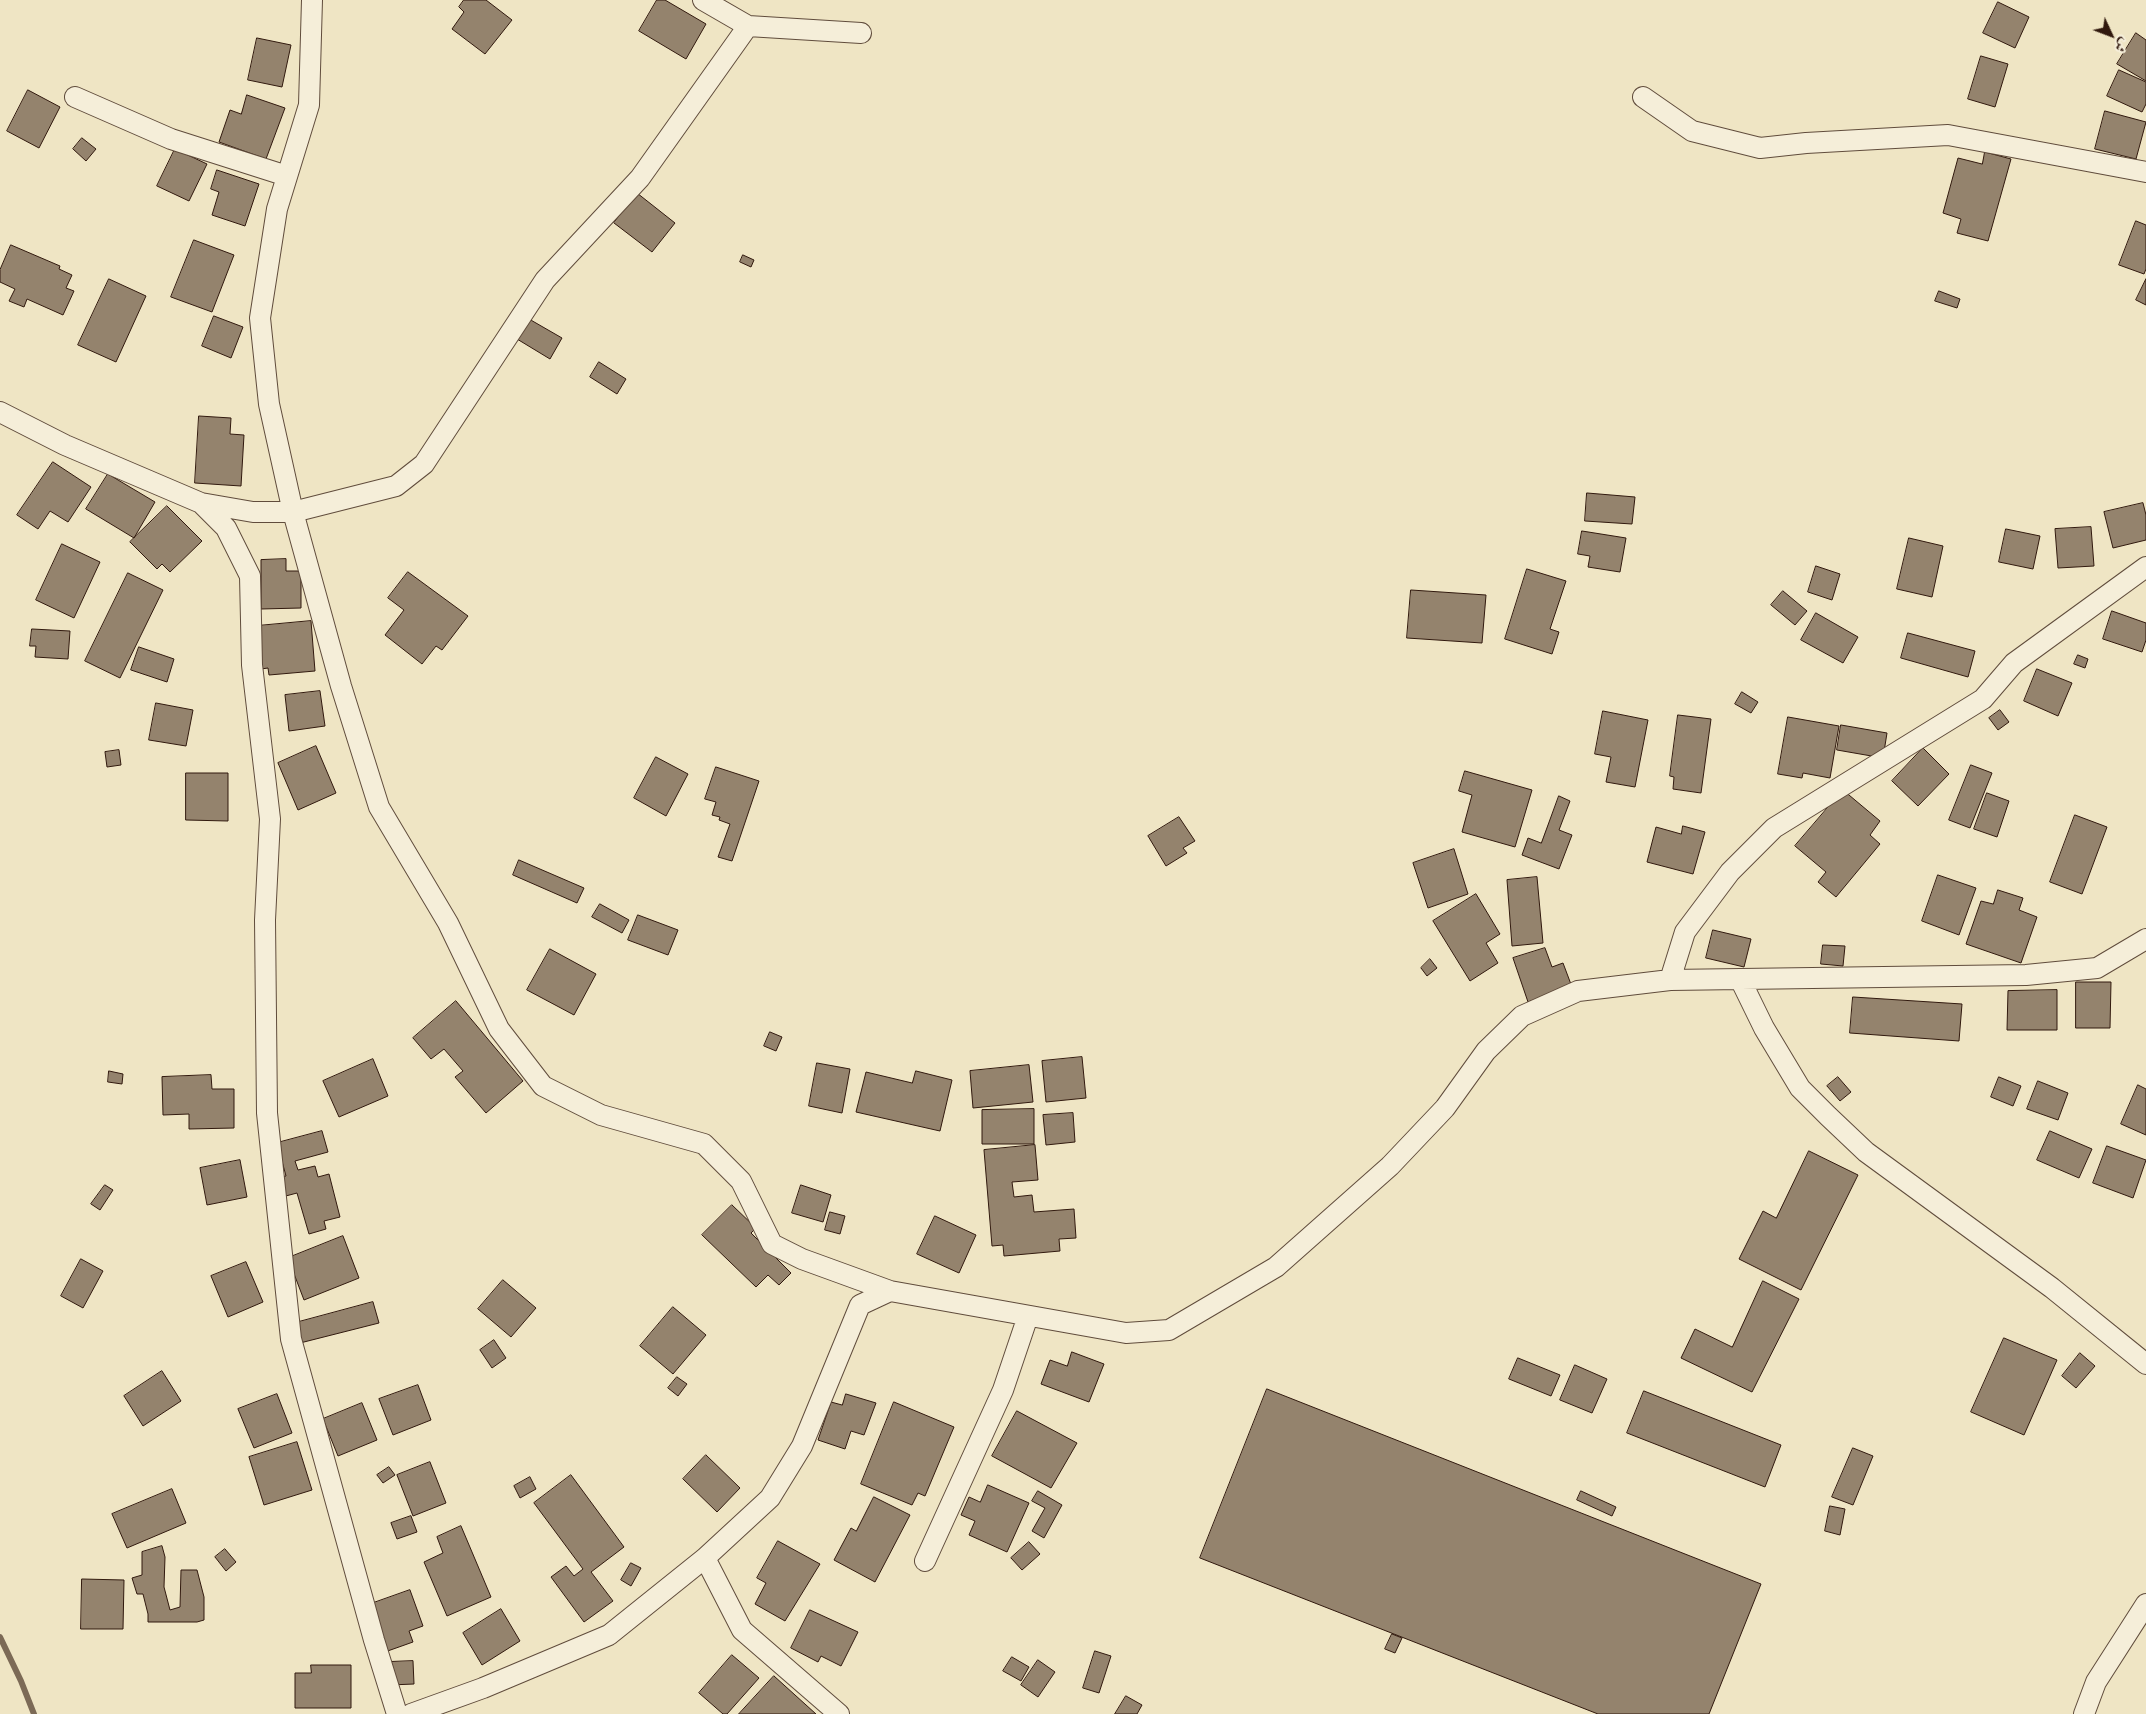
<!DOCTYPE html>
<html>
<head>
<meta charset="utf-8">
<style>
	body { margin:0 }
	#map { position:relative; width:2146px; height:1714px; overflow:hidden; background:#efe5c4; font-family:"Gentium Book Plus",Amiri,serif }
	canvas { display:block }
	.north { position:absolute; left:2086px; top:10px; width:50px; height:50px; -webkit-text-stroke:4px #f5eed9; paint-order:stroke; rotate:133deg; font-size:14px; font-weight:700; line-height:20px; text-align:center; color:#31190e }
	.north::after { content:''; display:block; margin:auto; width:18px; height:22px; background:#31190e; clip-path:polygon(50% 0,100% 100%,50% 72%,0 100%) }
</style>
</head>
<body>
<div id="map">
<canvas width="2146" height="1714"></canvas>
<div class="north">ش</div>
</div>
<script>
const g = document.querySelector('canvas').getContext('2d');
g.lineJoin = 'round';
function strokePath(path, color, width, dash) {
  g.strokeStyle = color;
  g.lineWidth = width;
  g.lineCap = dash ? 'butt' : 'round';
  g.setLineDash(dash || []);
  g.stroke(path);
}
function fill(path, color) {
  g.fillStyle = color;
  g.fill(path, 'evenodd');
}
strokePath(new Path2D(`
	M 0,1637 L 21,1681 L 34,1714`), '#7c6a56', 6);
const building = new Path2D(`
	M 464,0 L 486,0 L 512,20 L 485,54 L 452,29 L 464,12 L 459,7 Z
	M 657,0 L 665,0 L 706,24 L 686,59 L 639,31 Z
	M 1998,2 L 2029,17 L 2015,48 L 1983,33 Z
	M 2136,33 L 2146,40 L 2146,81 L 2117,64 Z
	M 257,38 L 291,45 L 282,87 L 248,80 Z
	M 1981,56 L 2008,64 L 1995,107 L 1968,99 Z
	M 2119,70 L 2146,82 L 2146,104 L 2142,112 L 2107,96 Z
	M 28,90 L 60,107 L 39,148 L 7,131 Z
	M 247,95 L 285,108 L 266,159 L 219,142 L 230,110 L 241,114 Z
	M 2105,111 L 2146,122 L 2136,159 L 2095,149 Z
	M 82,138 L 96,149 L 86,161 L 73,149 Z
	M 175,149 L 207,164 L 189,201 L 157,186 Z
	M 1985,152 L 2011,159 L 1988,241 L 1957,233 L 1961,219 L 1943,213 L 1958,158 L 1982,164 Z
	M 217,170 L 259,184 L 245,226 L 212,215 L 219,192 L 211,189 Z
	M 637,193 L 675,223 L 652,252 L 614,223 Z
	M 2136,221 L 2146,225 L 2146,269 L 2144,274 L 2119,265 Z
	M 194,240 L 234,255 L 212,312 L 171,297 Z
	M 11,245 L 60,266 L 59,269 L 72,275 L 66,288 L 74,291 L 63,315 L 27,299 L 24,307 L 9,301 L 15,289 L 0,282 L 0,270 Z
	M 743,255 L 754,260 L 751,267 L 740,262 Z
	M 109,279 L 146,296 L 116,362 L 78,345 Z
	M 2146,279 L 2146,305 L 2136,300 Z
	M 1939,291 L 1960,299 L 1957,308 L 1935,301 Z
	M 214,316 L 243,327 L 231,358 L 202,346 Z
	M 529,319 L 562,338 L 550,359 L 517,339 Z
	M 599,362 L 626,379 L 617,394 L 590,377 Z
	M 199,416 L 231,418 L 230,434 L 244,435 L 241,486 L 195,483 Z
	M 53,462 L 91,487 L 68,522 L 50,511 L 38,529 L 17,515 Z
	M 108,474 L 155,502 L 134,538 L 86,509 Z
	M 1587,493 L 1635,497 L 1632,524 L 1585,521 Z
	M 2143,503 L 2146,515 L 2146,540 L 2113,548 L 2104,512 Z
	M 167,506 L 202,541 L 170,572 L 162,564 L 157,569 L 130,542 Z
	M 2091,527 L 2094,566 L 2058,568 L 2055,529 Z
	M 2006,529 L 2040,536 L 2033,569 L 1999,562 Z
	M 1582,531 L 1626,538 L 1620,572 L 1588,567 L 1590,556 L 1578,554 Z
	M 1909,538 L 1943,546 L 1932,597 L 1897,589 Z
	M 62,544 L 100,562 L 74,618 L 36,600 Z
	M 286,559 L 286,571 L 301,571 L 301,608 L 261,609 L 261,560 Z
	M 1816,566 L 1840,574 L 1832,600 L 1808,592 Z
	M 1527,569 L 1566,581 L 1550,629 L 1559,632 L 1552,654 L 1505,639 Z
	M 408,572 L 468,616 L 442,650 L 436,646 L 422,664 L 385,635 L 404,610 L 388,598 Z
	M 128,573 L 163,590 L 120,678 L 85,661 Z
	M 1411,590 L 1486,595 L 1482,643 L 1407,638 Z
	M 1783,591 L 1807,611 L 1795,625 L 1771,605 Z
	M 2112,611 L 2146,623 L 2146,640 L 2142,652 L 2103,639 Z
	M 1816,613 L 1858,637 L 1843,663 L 1801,640 Z
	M 311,621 L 315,671 L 269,675 L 268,668 L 261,669 L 257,626 Z
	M 32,629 L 70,631 L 68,659 L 35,657 L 36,646 L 30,646 Z
	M 1908,633 L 1975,651 L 1968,677 L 1901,658 Z
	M 139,647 L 174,659 L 167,682 L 131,670 Z
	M 2078,655 L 2088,659 L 2085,668 L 2074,664 Z
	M 2037,669 L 2072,683 L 2058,716 L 2024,701 Z
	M 320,691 L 325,726 L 289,731 L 285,695 Z
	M 1742,692 L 1758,702 L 1751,713 L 1735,704 Z
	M 156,703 L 193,710 L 186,746 L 149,740 Z
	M 2000,710 L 2009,722 L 1998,730 L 1989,718 Z
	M 1603,711 L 1648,720 L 1635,787 L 1606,782 L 1611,757 L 1595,754 Z
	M 1678,715 L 1711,719 L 1701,793 L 1673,789 L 1674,777 L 1670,776 Z
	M 1788,717 L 1839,726 L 1830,778 L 1803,773 L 1802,778 L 1778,774 Z
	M 1841,725 L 1887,733 L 1883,758 L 1837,750 Z
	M 316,746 L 336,793 L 298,810 L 278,763 Z
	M 1923,748 L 1949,774 L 1918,806 L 1892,781 Z
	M 119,750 L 121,765 L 107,767 L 105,752 Z
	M 656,757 L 688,774 L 666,816 L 634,798 Z
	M 1971,765 L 1992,773 L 1970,828 L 1949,820 Z
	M 716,767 L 759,781 L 732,861 L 718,857 L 730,824 L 719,820 L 720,817 L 712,815 L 716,802 L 705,799 Z
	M 1465,771 L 1532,790 L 1515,847 L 1462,832 L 1472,795 L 1459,791 Z
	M 186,773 L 228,773 L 228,821 L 186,820 Z
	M 1843,790 L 1880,821 L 1870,835 L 1880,844 L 1836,897 L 1818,882 L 1826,872 L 1795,846 Z
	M 1987,793 L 2009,801 L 1997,837 L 1974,829 Z
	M 1559,796 L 1570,801 L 1559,830 L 1572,835 L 1559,869 L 1522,855 L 1528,838 L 1541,843 Z
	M 2075,815 L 2107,827 L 2082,894 L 2050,882 Z
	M 1179,817 L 1195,841 L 1183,848 L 1187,853 L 1166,866 L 1148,836 Z
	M 1683,826 L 1705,832 L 1693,874 L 1647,862 L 1656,827 L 1681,834 Z
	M 1454,849 L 1468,894 L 1428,908 L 1413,863 Z
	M 519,860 L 584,888 L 577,903 L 513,875 Z
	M 1938,875 L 1976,888 L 1959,935 L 1922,921 Z
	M 1537,877 L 1543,943 L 1512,946 L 1507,880 Z
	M 1998,890 L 2023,898 L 2019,910 L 2037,917 L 2021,963 L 1966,944 L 1981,901 L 1993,904 Z
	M 1476,894 L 1500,934 L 1486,943 L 1498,963 L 1470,981 L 1433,921 Z
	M 600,904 L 629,920 L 622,933 L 592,917 Z
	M 638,915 L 678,930 L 668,955 L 628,940 Z
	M 1713,930 L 1751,939 L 1744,967 L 1706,958 Z
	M 1823,945 L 1845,946 L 1843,966 L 1821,964 Z
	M 1545,948 L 1552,967 L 1563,963 L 1572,987 L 1528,1002 L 1513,958 Z
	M 550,949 L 596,974 L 574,1015 L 527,990 Z
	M 1430,959 L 1437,968 L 1427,976 L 1421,968 Z
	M 2076,982 L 2111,982 L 2110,1028 L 2076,1028 Z
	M 2057,990 L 2057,1030 L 2007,1030 L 2008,991 Z
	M 1853,997 L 1962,1004 L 1959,1041 L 1850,1033 Z
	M 456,1001 L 523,1081 L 486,1113 L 455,1077 L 463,1071 L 444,1049 L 431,1059 L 413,1038 Z
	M 770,1032 L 782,1037 L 776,1051 L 764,1046 Z
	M 1082,1057 L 1086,1098 L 1046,1102 L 1042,1061 Z
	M 373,1059 L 388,1096 L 339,1117 L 323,1081 Z
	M 817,1063 L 850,1069 L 842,1113 L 809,1106 Z
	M 1029,1065 L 1033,1102 L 973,1108 L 970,1071 Z
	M 109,1071 L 123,1074 L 122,1084 L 108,1082 Z
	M 916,1071 L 952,1080 L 940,1131 L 856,1112 L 866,1072 L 912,1083 Z
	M 211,1075 L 212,1089 L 234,1089 L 234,1128 L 189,1129 L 189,1114 L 163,1115 L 162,1077 Z
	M 1838,1077 L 1851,1092 L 1840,1101 L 1827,1086 Z
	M 1999,1077 L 2021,1086 L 2013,1106 L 1991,1097 Z
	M 2038,1081 L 2068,1093 L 2058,1120 L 2027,1109 Z
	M 2138,1085 L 2146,1089 L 2146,1135 L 2121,1124 Z
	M 1034,1109 L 1034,1144 L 982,1144 L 982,1110 Z
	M 1073,1113 L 1075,1142 L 1046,1145 L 1043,1115 Z
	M 322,1131 L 328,1152 L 295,1161 L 298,1170 L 315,1166 L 318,1177 L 329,1174 L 340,1217 L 324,1221 L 326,1229 L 309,1234 L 297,1193 L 282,1197 L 276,1178 L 286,1176 L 277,1143 Z
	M 2050,1131 L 2092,1149 L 2079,1178 L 2037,1160 Z
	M 1035,1145 L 1038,1180 L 1012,1182 L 1014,1197 L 1032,1195 L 1034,1212 L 1074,1209 L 1076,1238 L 1059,1239 L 1060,1251 L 1004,1256 L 1003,1245 L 992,1246 L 984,1150 Z
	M 2107,1146 L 2146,1160 L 2133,1198 L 2093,1183 Z
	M 1809,1151 L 1858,1175 L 1801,1290 L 1739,1259 L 1763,1211 L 1776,1218 Z
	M 240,1160 L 247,1197 L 207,1205 L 200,1168 Z
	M 105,1185 L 113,1190 L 100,1210 L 91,1204 Z
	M 801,1185 L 831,1195 L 823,1222 L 792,1213 Z
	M 732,1205 L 756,1228 L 751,1233 L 791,1273 L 779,1285 L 768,1275 L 756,1287 L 702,1235 Z
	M 830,1212 L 845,1216 L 840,1234 L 825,1230 Z
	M 935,1216 L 976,1235 L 959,1273 L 917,1254 Z
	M 343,1236 L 359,1278 L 304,1300 L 288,1258 Z
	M 81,1259 L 103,1271 L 83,1308 L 61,1296 Z
	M 246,1262 L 263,1302 L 228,1317 L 211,1276 Z
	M 503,1280 L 536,1308 L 511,1337 L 478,1309 Z
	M 1763,1281 L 1799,1299 L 1752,1392 L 1681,1358 L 1695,1329 L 1732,1347 Z
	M 373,1302 L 379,1323 L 300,1343 L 295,1323 Z
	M 673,1307 L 706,1335 L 673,1374 L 640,1346 Z
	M 2004,1338 L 2057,1360 L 2024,1435 L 1971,1412 Z
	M 494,1340 L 506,1358 L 492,1368 L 480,1350 Z
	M 1072,1352 L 1104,1364 L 1089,1402 L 1041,1384 L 1050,1360 L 1067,1366 Z
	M 2080,1353 L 2095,1366 L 2076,1388 L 2062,1376 Z
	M 1518,1358 L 1560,1375 L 1551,1396 L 1509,1379 Z
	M 1575,1365 L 1607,1379 L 1592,1413 L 1560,1400 Z
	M 162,1371 L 181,1401 L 143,1426 L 124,1396 Z
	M 677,1377 L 687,1384 L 678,1396 L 668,1388 Z
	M 418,1385 L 431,1420 L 393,1435 L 379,1399 Z
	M 1267,1389 L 1761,1584 L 1709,1714 L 1598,1714 L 1200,1558 Z
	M 1644,1391 L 1781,1445 L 1765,1487 L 1627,1433 Z
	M 277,1394 L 292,1433 L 254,1448 L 238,1409 Z
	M 846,1394 L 876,1403 L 864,1435 L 851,1431 L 845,1449 L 818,1440 L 831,1402 L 842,1405 Z
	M 894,1402 L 954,1427 L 925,1496 L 918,1493 L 912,1505 L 861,1484 Z
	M 362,1403 L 377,1440 L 338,1456 L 323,1419 Z
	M 1017,1411 L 1077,1443 L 1051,1488 L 992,1456 Z
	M 297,1442 L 312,1490 L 264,1505 L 249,1457 Z
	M 1853,1448 L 1873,1456 L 1853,1505 L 1832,1497 Z
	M 706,1455 L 740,1488 L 717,1512 L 683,1479 Z
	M 430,1462 L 446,1503 L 413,1516 L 397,1475 Z
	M 389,1467 L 395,1475 L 383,1483 L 377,1475 Z
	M 571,1475 L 624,1547 L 591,1572 L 613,1601 L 584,1622 L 551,1577 L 566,1566 L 574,1576 L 583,1569 L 534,1503 Z
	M 530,1477 L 536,1489 L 520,1498 L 514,1486 Z
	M 988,1485 L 1029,1503 L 1007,1552 L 969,1535 L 975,1521 L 961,1515 L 969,1497 L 980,1502 Z
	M 172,1489 L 186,1523 L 127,1548 L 112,1514 Z
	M 1038,1491 L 1062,1505 L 1044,1538 L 1032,1531 L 1045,1508 L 1032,1501 Z
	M 1581,1491 L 1616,1507 L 1612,1516 L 1577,1500 Z
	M 874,1497 L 910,1515 L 875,1582 L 834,1560 L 851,1528 L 856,1531 Z
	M 1830,1506 L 1845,1509 L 1840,1535 L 1825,1531 Z
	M 411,1516 L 417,1532 L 397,1539 L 391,1523 Z
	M 461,1526 L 491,1597 L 447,1616 L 424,1562 L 443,1553 L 437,1537 Z
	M 778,1541 L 820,1564 L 785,1621 L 755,1604 L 766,1583 L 757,1578 Z
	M 1029,1542 L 1040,1554 L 1022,1570 L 1011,1558 Z
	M 162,1546 L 165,1557 L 164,1587 L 170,1610 L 180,1607 L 181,1570 L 197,1570 L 204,1597 L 204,1620 L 197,1622 L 148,1622 L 148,1614 L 143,1594 L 137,1594 L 132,1578 L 142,1575 L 142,1552 Z
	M 225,1549 L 236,1562 L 226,1571 L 215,1557 Z
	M 631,1563 L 641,1568 L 631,1586 L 621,1580 Z
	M 82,1579 L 124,1580 L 123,1629 L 81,1629 Z
	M 410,1590 L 423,1626 L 409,1631 L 413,1642 L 382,1653 L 365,1606 Z
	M 501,1609 L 520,1641 L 482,1665 L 463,1633 Z
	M 810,1610 L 858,1632 L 841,1666 L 821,1656 L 818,1662 L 791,1648 Z
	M 1392,1634 L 1402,1638 L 1395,1653 L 1385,1649 Z
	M 1095,1651 L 1111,1656 L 1099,1693 L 1083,1688 Z
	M 732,1655 L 759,1678 L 727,1714 L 723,1714 L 699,1693 Z
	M 1012,1657 L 1029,1667 L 1021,1681 L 1003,1671 Z
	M 1038,1660 L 1055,1672 L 1038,1697 L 1021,1685 Z
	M 413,1661 L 414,1684 L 390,1685 L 389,1662 Z
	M 311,1665 L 351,1665 L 351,1708 L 295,1708 L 295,1673 L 311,1673 Z
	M 774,1676 L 816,1714 L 739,1714 Z
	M 1126,1696 L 1142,1705 L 1137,1714 L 1115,1714 Z`);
fill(building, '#94836d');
strokePath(building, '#31190e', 1);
const minor = new Path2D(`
	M 312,0 L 309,105 L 277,209 L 260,318 L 269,404 L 293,512 L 341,686 L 379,807 L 448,923 L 499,1029 L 543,1086 L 601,1115 L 704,1144 L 741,1181 L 772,1244 L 802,1259 L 890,1291
	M 703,0 L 748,26 L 861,33
	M 75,97 L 171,139 L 287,176
	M 1643,97 L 1692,131 L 1760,148 L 1806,143 L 1948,135 L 2146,172
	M 0,412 L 65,445 L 201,503 L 253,512 L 293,512 L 396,486 L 424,464 L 545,280 L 640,178 L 748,26
	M 201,503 L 226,528 L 250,576 L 252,665 L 270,819 L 265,920 L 267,1113 L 291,1339 L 374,1640 L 397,1714
	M 1740,979 L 1764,1028 L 1800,1088 L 1828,1116 L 1866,1152 L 2052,1288 L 2146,1364
	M 1670,980 L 1685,932 L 1730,872 L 1774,828 L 1983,699 L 2014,663 L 2146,567
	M 705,1558 L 742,1630 L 839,1714
	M 925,1561 L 1003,1390 L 1028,1316
	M 411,1714 L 483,1688 L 609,1635 L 705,1558 L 770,1498 L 802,1446 L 860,1305 L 890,1291 L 1126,1333 L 1169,1330 L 1276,1267 L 1390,1166 L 1445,1108 L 1486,1051 L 1522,1016 L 1578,991 L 1670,980 L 2026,975 L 2097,968 L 2146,939
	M 2084,1714 L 2096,1682 L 2146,1604`);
strokePath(minor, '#604c3c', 22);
strokePath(minor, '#f5eed9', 20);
</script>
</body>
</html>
